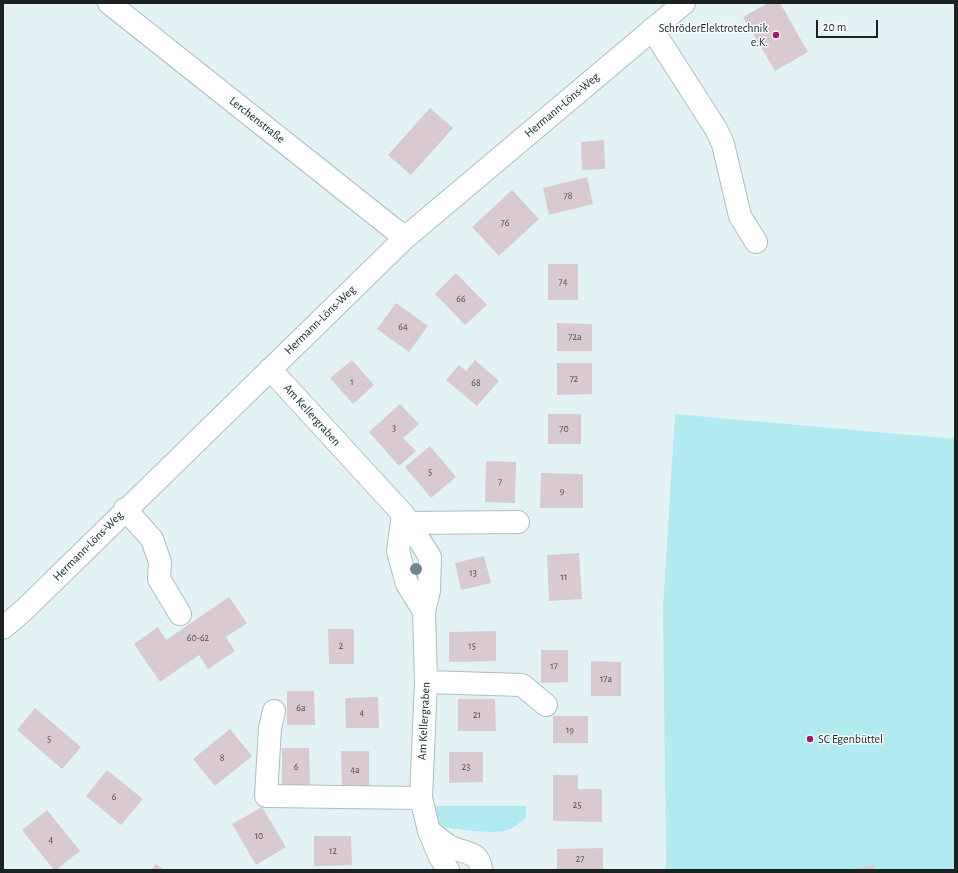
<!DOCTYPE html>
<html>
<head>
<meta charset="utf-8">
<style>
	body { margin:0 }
	#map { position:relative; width:958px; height:873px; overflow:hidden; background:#e3f3f5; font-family:"Alegreya Sans",sans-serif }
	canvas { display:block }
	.frame { position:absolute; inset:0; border:4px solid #1c2222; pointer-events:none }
	.scale { position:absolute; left:816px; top:20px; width:62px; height:18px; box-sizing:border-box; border:2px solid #1c2222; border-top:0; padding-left:5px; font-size:12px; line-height:14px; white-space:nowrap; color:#1c2222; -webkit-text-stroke:3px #f8feff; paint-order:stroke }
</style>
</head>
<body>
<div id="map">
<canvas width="958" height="873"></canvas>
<div class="frame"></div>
<div class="scale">20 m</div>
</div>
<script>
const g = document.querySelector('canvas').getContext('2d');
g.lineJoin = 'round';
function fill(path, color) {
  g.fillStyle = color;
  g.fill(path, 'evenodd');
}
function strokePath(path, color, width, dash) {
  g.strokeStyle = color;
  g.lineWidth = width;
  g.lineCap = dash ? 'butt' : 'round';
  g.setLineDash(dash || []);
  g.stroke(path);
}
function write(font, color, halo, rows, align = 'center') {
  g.font = font + ' "Alegreya Sans",sans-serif';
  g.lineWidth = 3;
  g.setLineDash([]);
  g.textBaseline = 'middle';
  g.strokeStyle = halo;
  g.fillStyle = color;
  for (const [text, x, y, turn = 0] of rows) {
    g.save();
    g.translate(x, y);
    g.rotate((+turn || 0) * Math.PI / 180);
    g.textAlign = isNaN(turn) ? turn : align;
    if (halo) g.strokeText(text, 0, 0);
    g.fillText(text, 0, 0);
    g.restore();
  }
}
fill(new Path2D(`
	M 675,414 L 955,439 L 955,870 L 666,870 L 663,608 Z
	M 433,806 L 526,806 L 526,818 C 521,821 514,828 508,830 C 493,835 453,829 437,826 Z`), '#b1ebf0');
fill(new Path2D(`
	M 768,3 L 780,3 L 808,52 L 775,71 L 743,17 Z
	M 430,108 L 453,128 L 411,175 L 388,155 Z
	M 604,140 L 605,169 L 582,170 L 581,142 Z
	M 587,177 L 593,204 L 549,215 L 543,188 Z
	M 512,190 L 539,219 L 499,256 L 472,227 Z
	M 548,264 L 578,264 L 578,300 L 548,300 Z
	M 456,273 L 487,305 L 465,325 L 435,294 Z
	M 396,303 L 428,326 L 409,352 L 377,329 Z
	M 557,323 L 592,324 L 592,351 L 557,351 Z
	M 352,360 L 374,385 L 353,404 L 330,378 Z
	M 475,360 L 499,381 L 477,406 L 446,380 L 459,365 L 466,371 Z
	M 557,363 L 592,363 L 592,394 L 557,395 Z
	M 400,404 L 419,424 L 403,438 L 416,451 L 399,466 L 369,432 Z
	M 548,414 L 581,414 L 581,444 L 548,444 Z
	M 430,446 L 456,477 L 431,498 L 405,467 Z
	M 486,461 L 516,462 L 515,503 L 485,502 Z
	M 541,473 L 583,474 L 583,508 L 540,508 Z
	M 579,553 L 582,599 L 549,601 L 547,555 Z
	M 484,556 L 491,583 L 461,590 L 455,563 Z
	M 229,597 L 247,623 L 226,637 L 235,651 L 208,669 L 199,655 L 160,682 L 134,644 L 158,627 L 166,640 Z
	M 328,629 L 354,629 L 354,664 L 329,664 Z
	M 496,631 L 496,661 L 449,662 L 449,632 Z
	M 541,650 L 568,650 L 568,682 L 541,683 Z
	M 591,661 L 621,662 L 621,696 L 591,696 Z
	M 287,691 L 314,691 L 315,725 L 287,725 Z
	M 378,697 L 379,728 L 346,728 L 345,698 Z
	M 458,699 L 495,699 L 496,731 L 458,731 Z
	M 35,708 L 81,747 L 62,769 L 17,730 Z
	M 553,716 L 588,716 L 588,743 L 553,743 Z
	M 230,729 L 252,756 L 215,786 L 193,759 Z
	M 282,748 L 309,748 L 310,785 L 282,785 Z
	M 341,751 L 369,751 L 369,788 L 342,788 Z
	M 449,752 L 483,752 L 483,782 L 449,783 Z
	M 107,770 L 143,799 L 121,825 L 86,796 Z
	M 553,775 L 578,775 L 578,789 L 602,789 L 602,822 L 553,821 Z
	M 262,807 L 286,847 L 256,865 L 232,824 Z
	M 47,810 L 80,851 L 56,870 L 54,870 L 22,830 Z
	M 314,836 L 351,836 L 352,865 L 314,866 Z
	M 603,848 L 603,870 L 557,870 L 557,849 Z
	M 156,864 L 164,870 L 151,870 Z
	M 874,865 L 875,870 L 852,870 L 852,869 Z`), '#d8cad0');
const minor = new Path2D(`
	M 109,3 L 395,230 L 406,237
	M 652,29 L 716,129 L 723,144 L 740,216 L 756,242
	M 270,369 L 403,514 L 430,557 L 429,591 L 424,611 L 426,682 L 421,798 L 429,831 L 439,855 L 448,870
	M 125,509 L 152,539 L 160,562 L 159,579 L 180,614
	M 403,514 L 398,551 L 407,584 L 424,611
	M 409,523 L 518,522
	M 3,628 L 25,609 L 406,237 L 684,3
	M 426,682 L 522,685 L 546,705
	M 274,711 L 270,728 L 266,796 L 421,798
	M 429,831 C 436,836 442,842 449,846 C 463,854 480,850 481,870`);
strokePath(minor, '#aebebf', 24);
strokePath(minor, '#fff', 22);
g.fillStyle = '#71898b';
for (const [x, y] of [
	[416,569]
]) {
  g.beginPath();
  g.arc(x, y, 6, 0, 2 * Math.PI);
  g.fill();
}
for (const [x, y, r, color] of [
	[776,35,4,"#9c196b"],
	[810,739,4,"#9c196b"]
]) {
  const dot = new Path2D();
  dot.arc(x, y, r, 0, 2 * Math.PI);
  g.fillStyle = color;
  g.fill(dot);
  strokePath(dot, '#f8feff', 1.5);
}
write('10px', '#4b4c4e', null, [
	["78",568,196],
	["76",505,223],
	["74",563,282],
	["66",461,299],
	["64",403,327],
	["72a",575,337],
	["72",574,379],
	["1",352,382],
	["68",476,383],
	["3",394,428],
	["70",564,429],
	["5",430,472],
	["7",500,482],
	["9",562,491],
	["13",473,573],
	["11",564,577],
	["60-62",198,638],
	["2",341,646],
	["15",472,646],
	["17",554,666],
	["17a",606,679],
	["6a",301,708],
	["4",362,713],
	["21",477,715],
	["19",570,730],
	["5",49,739],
	["8",222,758],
	["6",296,767],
	["23",466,767],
	["4a",355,770],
	["6",114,797],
	["25",577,805],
	["10",259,836],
	["4",51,840],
	["12",333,851],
	["27",580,859]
]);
write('12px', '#1c2222', '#f8feff', [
	["SchröderElektrotechnik",768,28],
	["e.K.",768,42],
	["SC Egenbüttel",818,739,"left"]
], 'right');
write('12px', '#1c2222', '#f8feff', [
	["Hermann-Löns-Weg",562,105,-40],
	["Lerchenstraße",257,120,38],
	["Hermann-Löns-Weg",320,320,-44],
	["Am Kellergraben",312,415,48],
	["Hermann-Löns-Weg",88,546,-45],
	["Am Kellergraben",424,721,-87]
]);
</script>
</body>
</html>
